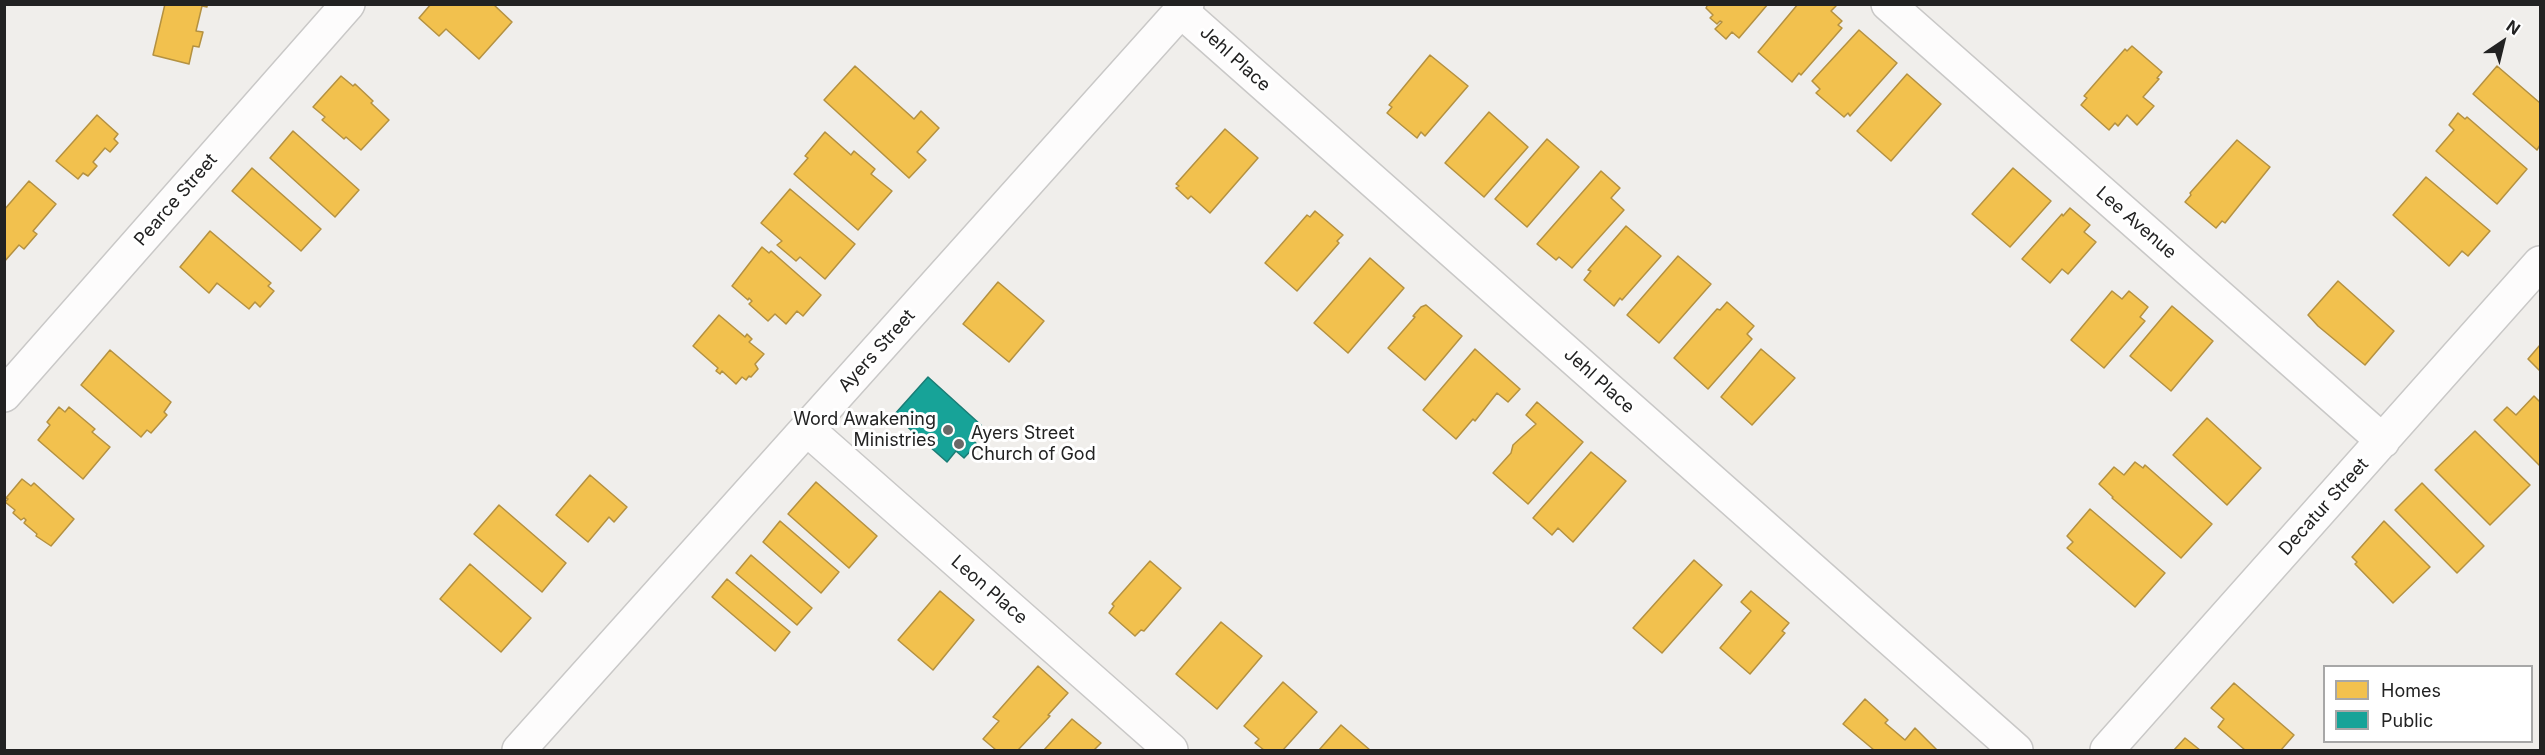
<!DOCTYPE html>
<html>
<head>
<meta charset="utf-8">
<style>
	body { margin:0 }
	#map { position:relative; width:2545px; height:755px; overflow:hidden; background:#f0eeeb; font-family:Inter,sans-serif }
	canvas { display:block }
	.frame { position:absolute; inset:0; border:6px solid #222; pointer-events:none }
	.legend { position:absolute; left:2323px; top:665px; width:210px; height:78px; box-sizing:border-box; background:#fff; border:2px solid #a7a7a7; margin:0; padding:8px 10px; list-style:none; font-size:18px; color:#222 }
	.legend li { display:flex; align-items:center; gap:12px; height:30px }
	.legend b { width:30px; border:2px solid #a7a7a7 }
	.north { position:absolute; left:2473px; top:12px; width:60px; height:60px; -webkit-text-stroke:4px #fff; paint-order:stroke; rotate:35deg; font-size:16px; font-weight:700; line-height:24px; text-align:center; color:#222 }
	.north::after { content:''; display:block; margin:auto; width:21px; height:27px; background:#222; clip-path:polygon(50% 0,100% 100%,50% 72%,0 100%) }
</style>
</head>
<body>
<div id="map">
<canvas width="2545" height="755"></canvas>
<div class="frame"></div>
<ul class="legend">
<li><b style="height:16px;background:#f2c14e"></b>Homes</li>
<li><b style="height:16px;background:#17a398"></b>Public</li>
</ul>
<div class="north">N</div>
</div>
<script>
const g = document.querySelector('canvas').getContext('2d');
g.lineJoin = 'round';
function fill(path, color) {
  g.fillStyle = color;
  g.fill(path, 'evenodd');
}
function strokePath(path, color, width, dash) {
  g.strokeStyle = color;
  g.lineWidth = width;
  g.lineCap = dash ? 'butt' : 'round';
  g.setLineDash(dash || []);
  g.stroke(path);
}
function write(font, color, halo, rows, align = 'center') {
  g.font = font + ' Inter,sans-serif';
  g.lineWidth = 6;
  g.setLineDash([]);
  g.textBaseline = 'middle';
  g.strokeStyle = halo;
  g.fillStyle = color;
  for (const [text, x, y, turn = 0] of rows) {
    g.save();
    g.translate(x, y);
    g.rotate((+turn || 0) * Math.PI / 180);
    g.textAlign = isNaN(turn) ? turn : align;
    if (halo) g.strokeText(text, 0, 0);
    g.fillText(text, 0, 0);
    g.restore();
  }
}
const homes = new Path2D(`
	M 165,4 L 207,4 L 207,7 L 202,6 L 196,31 L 203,32 L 199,47 L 193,46 L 189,64 L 153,55 Z
	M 431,4 L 493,4 L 512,22 L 479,59 L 446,29 L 439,36 L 419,18 Z
	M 1708,4 L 1768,4 L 1739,38 L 1732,32 L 1726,39 L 1715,29 L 1722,22 L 1720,21 L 1717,24 L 1710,18 L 1713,15 L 1706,8 Z
	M 1798,4 L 1834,4 L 1836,6 L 1831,11 L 1842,21 L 1838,25 L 1842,28 L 1801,75 L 1799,73 L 1792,82 L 1758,52 Z
	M 1859,30 L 1897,63 L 1850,116 L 1848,113 L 1844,117 L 1816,93 L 1820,89 L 1812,81 Z
	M 2132,46 L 2162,72 L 2157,78 L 2159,79 L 2143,97 L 2154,106 L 2137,125 L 2127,115 L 2118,126 L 2115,123 L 2109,130 L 2081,105 L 2087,98 L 2084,96 L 2125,49 L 2127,51 Z
	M 1430,55 L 1468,86 L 1425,136 L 1421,132 L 1417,138 L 1387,113 L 1392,107 L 1389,105 Z
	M 855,66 L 914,119 L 921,111 L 939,128 L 917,152 L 926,160 L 909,178 L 824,100 Z
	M 2497,66 L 2540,103 L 2540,145 L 2537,150 L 2473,94 Z
	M 1907,74 L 1941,104 L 1891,161 L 1857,131 Z
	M 341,76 L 353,86 L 355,84 L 373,101 L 371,103 L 389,120 L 361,150 L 346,137 L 344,139 L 322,120 L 325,117 L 313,107 Z
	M 1489,112 L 1528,147 L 1484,197 L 1445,163 Z
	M 2458,113 L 2465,119 L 2467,117 L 2527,169 L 2497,204 L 2436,151 L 2454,130 L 2449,125 Z
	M 97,115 L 118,134 L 114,139 L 118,143 L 110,152 L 105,148 L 93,162 L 97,166 L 88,176 L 83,173 L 78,179 L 56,161 Z
	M 1225,129 L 1258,158 L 1210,213 L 1191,196 L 1188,199 L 1176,188 L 1179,186 L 1176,184 Z
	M 293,131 L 359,190 L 335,217 L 270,158 Z
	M 825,132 L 851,155 L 854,151 L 875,169 L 871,174 L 892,191 L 858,230 L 794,174 L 808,158 L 805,156 Z
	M 1547,139 L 1579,167 L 1527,227 L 1495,199 Z
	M 2237,140 L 2270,167 L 2225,223 L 2222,221 L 2216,228 L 2185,202 L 2191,195 L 2190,193 Z
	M 252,168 L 321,229 L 301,251 L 232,191 Z
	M 2013,168 L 2051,201 L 2010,247 L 1972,214 Z
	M 1601,171 L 1620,188 L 1611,198 L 1624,210 L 1572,268 L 1559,257 L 1556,260 L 1537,244 Z
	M 2426,177 L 2490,231 L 2468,256 L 2462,251 L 2449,266 L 2393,215 Z
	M 29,181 L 56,204 L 33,231 L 37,234 L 24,249 L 19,245 L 4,262 L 4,210 Z
	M 790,189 L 855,244 L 825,279 L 800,257 L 796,261 L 777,245 L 782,241 L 761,223 Z
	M 2070,208 L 2090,225 L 2084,232 L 2096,242 L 2068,274 L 2062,269 L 2050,283 L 2022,259 L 2062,214 L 2063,216 Z
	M 1315,211 L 1343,235 L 1337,241 L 1339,243 L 1297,291 L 1265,263 L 1307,215 L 1310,217 Z
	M 1626,226 L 1661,256 L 1622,300 L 1620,298 L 1614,306 L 1584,280 L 1591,271 L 1588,270 Z
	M 210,231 L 271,283 L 268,286 L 274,291 L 260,307 L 255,302 L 249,309 L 217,283 L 209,293 L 180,267 Z
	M 762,247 L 769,253 L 771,251 L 821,295 L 803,316 L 797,311 L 786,324 L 775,314 L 768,321 L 749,304 L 752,301 L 749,298 L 748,300 L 732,286 Z
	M 1678,256 L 1711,284 L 1659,343 L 1627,315 Z
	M 1370,258 L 1404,288 L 1348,353 L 1314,323 Z
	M 2338,281 L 2394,331 L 2365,365 L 2318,326 L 2308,315 Z
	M 998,282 L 1044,321 L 1009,362 L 963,324 Z
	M 2112,291 L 2122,299 L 2129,291 L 2148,307 L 2140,317 L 2145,321 L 2104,368 L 2071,340 Z
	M 1727,302 L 1754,326 L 1747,334 L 1752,339 L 1708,389 L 1674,358 L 1717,309 L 1720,310 Z
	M 1426,305 L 1462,336 L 1425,380 L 1388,348 L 1415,317 L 1413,316 L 1421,307 Z
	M 2172,306 L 2213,341 L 2171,391 L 2130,356 Z
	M 719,315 L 745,337 L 747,334 L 752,339 L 749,342 L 764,354 L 755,364 L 758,369 L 751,377 L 749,376 L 746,380 L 742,377 L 736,384 L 722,371 L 720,374 L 716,371 L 718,368 L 693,346 Z
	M 2540,345 L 2540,371 L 2528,359 Z
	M 1475,349 L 1520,389 L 1508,402 L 1497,393 L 1475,421 L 1473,419 L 1456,439 L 1423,410 Z
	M 1761,349 L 1795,378 L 1752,425 L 1721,397 Z
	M 110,350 L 171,402 L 164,412 L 167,415 L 151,433 L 147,430 L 141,437 L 81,385 Z
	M 2534,396 L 2540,402 L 2540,466 L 2494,420 L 2507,407 L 2516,415 Z
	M 1537,402 L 1583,442 L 1528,504 L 1493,473 L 1511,453 L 1513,445 L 1536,424 L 1526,415 Z
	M 59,407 L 65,412 L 69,407 L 95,429 L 92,432 L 110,447 L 83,479 L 38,440 L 50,425 L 47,422 Z
	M 2207,418 L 2261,468 L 2227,505 L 2173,455 Z
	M 2475,431 L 2530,485 L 2490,525 L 2435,470 Z
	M 1591,452 L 1626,481 L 1573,542 L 1558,528 L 1552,535 L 1533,518 Z
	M 2135,462 L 2143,468 L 2145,465 L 2212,524 L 2181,558 L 2112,498 L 2113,497 L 2099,484 L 2114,467 L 2124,475 Z
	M 590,475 L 627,507 L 614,522 L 609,517 L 588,542 L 556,515 Z
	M 22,479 L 31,486 L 34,483 L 74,519 L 51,546 L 36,536 L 37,534 L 24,523 L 26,520 L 24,518 L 21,520 L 13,513 L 15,510 L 5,502 L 8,499 L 6,498 Z
	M 816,482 L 877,536 L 849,568 L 788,514 Z
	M 2422,483 L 2484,546 L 2457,573 L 2395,510 Z
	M 499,505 L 566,563 L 542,592 L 474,534 Z
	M 2090,509 L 2165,573 L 2135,607 L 2067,548 L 2073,542 L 2067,536 Z
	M 780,521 L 839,572 L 821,593 L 763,542 Z
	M 2384,521 L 2430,567 L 2393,603 L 2355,564 L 2357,562 L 2352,557 Z
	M 751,555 L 812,608 L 797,625 L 736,573 Z
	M 1694,560 L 1722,585 L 1662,653 L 1633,628 Z
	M 1150,561 L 1181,588 L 1144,631 L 1141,630 L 1135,636 L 1109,613 L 1114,606 L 1112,604 Z
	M 470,564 L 531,618 L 501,652 L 440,599 Z
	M 727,579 L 790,632 L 775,651 L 712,597 Z
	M 940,591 L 974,620 L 933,670 L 898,640 Z
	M 1751,591 L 1789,623 L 1782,631 L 1785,633 L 1750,674 L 1720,648 L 1751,611 L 1741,602 Z
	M 1221,622 L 1262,656 L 1217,709 L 1176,674 Z
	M 1038,666 L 1068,693 L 1048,715 L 1050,716 L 1018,750 L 996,750 L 983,739 L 999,721 L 993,717 Z
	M 1283,682 L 1317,712 L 1283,750 L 1264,750 L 1255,743 L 1259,739 L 1244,726 Z
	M 2234,683 L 2294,735 L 2281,750 L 2245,750 L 2218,727 L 2224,719 L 2211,708 Z
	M 1865,699 L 1888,720 L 1885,723 L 1905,740 L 1915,728 L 1937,750 L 1874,750 L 1843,724 Z
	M 1072,719 L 1101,743 L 1094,750 L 1044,750 Z
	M 1341,725 L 1370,750 L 1319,750 Z
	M 2185,738 L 2200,750 L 2174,750 Z`);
fill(homes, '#f2c14e');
strokePath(homes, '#b49141', 1.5);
const public = new Path2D(`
	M 928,377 L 981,425 L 970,438 L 977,444 L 964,458 L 956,451 L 947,462 L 894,415 Z`);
fill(public, '#17a398');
strokePath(public, '#1a7c75', 1.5);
const minor = new Path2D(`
	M 1888,4 L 2383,441
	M 1181,11 L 2016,750
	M 4,395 L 348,4
	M 807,429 L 1171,750
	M 2107,750 L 2540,263`);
const tertiary = new Path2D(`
	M 519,750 L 1187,4`);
strokePath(minor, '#c9c8c7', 36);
strokePath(tertiary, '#c9c8c7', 36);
strokePath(minor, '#fdfcfc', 33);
strokePath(tertiary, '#fdfcfc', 33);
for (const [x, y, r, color] of [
	[948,430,6,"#6a6968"],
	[959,444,6,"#6a6968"]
]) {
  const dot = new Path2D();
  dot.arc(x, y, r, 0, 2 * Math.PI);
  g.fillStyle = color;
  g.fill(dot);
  strokePath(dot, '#fff', 2);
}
write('18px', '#222', '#fff', [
	["Jehl Place",1235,59,42],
	["Pearce Street",176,200,-49],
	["Lee Avenue",2136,223,41],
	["Ayers Street",877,351,-48],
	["Jehl Place",1599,381,42],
	["Decatur Street",2324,507,-48],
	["Leon Place",989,590,41]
]);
write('18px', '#222', '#fff', [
	["Word Awakening",936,420],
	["Ministries",936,441],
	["Ayers Street",971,434,"left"],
	["Church of God",971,455,"left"]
], 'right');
</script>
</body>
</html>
